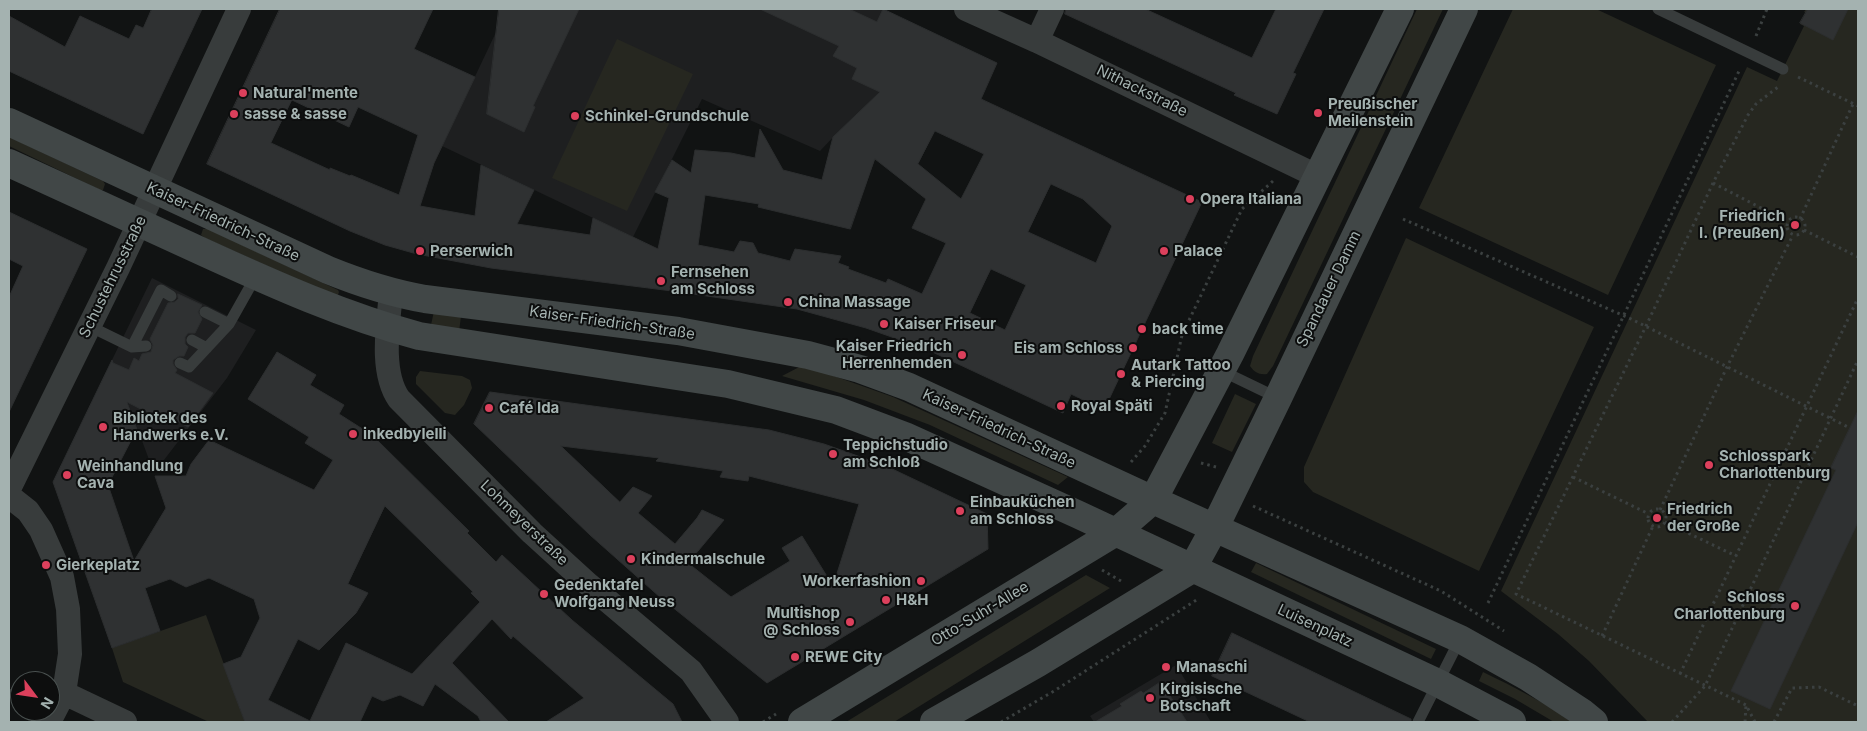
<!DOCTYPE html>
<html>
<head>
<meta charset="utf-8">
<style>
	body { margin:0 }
	#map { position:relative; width:1867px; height:731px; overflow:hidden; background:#111313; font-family:Inter,sans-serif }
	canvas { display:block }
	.frame { position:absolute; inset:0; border:10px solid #a4b2b0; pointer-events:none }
	.north { position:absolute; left:10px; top:671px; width:50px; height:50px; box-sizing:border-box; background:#0d0e0e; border:1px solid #49504f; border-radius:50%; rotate:121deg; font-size:14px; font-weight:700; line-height:20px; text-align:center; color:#a4b2b0 }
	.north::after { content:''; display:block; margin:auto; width:18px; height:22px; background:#dc405c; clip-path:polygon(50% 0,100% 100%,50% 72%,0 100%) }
</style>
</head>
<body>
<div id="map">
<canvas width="1867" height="731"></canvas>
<div class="frame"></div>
<div class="north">N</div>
</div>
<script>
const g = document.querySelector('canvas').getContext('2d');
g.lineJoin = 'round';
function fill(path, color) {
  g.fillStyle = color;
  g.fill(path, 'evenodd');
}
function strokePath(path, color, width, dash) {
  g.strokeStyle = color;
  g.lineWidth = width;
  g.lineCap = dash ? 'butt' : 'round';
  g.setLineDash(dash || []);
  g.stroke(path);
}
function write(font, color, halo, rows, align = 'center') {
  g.font = font + ' Inter,sans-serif';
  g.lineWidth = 4;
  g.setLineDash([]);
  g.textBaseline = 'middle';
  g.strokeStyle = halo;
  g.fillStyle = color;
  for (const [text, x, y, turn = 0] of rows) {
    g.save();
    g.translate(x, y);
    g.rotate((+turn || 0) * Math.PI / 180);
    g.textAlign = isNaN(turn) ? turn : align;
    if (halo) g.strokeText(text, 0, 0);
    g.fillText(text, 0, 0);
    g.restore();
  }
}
fill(new Path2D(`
	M 507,9 L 882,9 L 922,28 L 870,126 L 839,131 L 820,151 L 702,99 L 633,237 L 442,146 Z
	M 152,278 L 256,330 L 227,378 L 154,473 L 113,363 L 111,362 Z
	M 1176,665 L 1211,722 L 1094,722 L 1090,716 Z`), '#1e1f20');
fill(new Path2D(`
	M 1417,9 L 1443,9 L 1273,366 L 1267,374 C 1259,375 1254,372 1250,366 L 1253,356 Z
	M 1513,9 L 1596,9 L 1716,65 L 1608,295 L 1419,208 Z
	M 1806,9 L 1858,9 L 1858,722 L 1648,722 L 1589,661 L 1558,634 L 1501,591 L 1747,67 L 1777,81 L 1804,26 L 1800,24 L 1806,13 L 1804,12 Z
	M 617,39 L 693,74 L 627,211 L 552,178 Z
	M 9,137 L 103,181 L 105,184 L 103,190 L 100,190 L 9,146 Z
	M 203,229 L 208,229 L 338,290 L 339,292 L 338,295 L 334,296 L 205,238 L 201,235 Z
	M 1406,238 L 1594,327 L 1479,571 L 1313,492 L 1304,482 L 1304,467 Z
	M 434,311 L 461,316 L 459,332 L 431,325 Z
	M 803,365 L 893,397 L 1068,477 L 1058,485 L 930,425 L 864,400 L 782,376 Z
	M 420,371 L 462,376 L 470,380 L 472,388 L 464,405 L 455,415 L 445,413 L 416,384 L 416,377 Z
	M 1235,394 L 1256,404 L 1232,452 L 1212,443 Z
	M 1256,563 L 1436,649 L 1431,659 L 1251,572 Z
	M 1086,575 L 1110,588 L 894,722 L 846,722 Z
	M 206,615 L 245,722 L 209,722 L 123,682 L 112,648 Z
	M 1483,672 C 1514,687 1544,702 1572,722 L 1554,722 L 1515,699 L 1479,681 Z`), '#262720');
const building = new Path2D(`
	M 152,9 L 202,9 L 143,134 L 9,71 L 9,16 L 65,47 L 80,16 L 129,39 L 136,25 L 143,28 Z
	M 280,9 L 433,9 L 414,49 L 475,77 L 434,163 L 420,206 L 475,216 L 481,165 L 534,190 L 517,224 L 590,235 L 593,218 L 658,249 L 669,198 L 655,192 L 672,160 L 691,173 L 695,150 L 731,153 L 755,158 L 760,129 L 783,170 L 822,180 L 833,137 L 880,92 L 852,79 L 857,68 L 833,56 L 839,46 L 760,9 L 849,9 L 877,22 L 883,9 L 997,63 L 981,99 L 1202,202 L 1104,410 L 1071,394 L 1063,413 L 926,349 L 866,328 L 797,309 L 672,291 L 491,268 L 417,254 L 385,245 L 350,231 L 207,164 ZM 292,100 L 349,127 L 358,107 L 418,135 L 399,195 L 351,175 L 350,176 L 330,168 L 330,170 L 271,143 ZM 935,131 L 984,154 L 961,199 L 918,164 ZM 875,159 L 926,199 L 912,228 L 946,243 L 922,294 L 888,279 L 886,283 L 848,269 L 849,267 L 838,263 L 841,256 L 795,249 L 790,261 L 758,253 L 753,243 L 740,241 L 734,252 L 698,245 L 705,195 L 759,204 L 758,207 L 850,229 ZM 1051,184 L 1083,199 L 1112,226 L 1096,263 L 1028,232 ZM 991,269 L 1026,285 L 1005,330 L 970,313 Z
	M 499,9 L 579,9 L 533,106 L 535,107 L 524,132 L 487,114 Z
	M 1066,9 L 1145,9 L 1252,58 L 1276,9 L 1324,9 L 1293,73 L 1296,74 L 1277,114 L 1234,95 L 1236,93 L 1065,14 Z
	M 1808,9 L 1848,9 L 1833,40 L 1800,23 Z
	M 9,212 L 87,249 L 9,412 L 9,297 L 23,266 L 9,259 Z
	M 178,294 L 202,305 L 198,312 L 202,319 L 195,333 L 188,333 L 185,337 L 185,344 L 188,347 L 184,356 L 179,356 L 173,360 L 173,364 L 177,370 L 175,373 L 213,393 L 188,427 L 167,416 L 164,421 L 127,402 L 137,429 L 108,485 L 134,561 L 166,508 L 155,476 L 186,476 L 191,464 L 209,440 L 314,490 L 333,460 L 305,443 L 309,437 L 248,399 L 277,352 L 316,375 L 310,385 L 344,405 L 339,414 L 372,435 L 469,531 L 467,533 L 496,562 L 502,555 L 572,620 L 673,704 L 682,722 L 546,722 L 584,698 L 513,636 L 511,639 L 492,619 L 452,663 L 509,722 L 481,722 L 478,716 L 435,684 L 423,706 L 400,695 L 383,701 L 372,696 L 360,722 L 245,722 L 223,664 L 241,657 L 260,618 L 254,599 L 209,578 L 186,587 L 170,579 L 145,588 L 160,631 L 112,648 L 53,482 L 112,360 L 113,363 L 129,370 L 134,358 L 139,361 L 142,354 L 151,352 L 153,345 L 150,339 L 168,303 L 175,302 L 178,299 ZM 385,506 L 473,592 L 471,593 L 480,602 L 412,674 L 346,643 L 310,721 L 268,700 L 298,639 L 319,650 L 356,613 L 368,593 L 348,584 Z
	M 490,392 L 769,430 L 824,444 L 886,466 L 987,514 L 988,549 L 767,683 L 661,598 L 590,535 L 474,424 ZM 561,446 L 659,458 L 656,461 L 723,471 L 720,477 L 748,481 L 749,476 L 859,504 L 833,586 L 802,536 L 782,548 L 790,561 L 731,597 L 688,563 L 724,520 L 702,510 L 697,518 L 675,544 L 638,513 L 652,496 L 633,487 L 620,502 Z
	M 1858,411 L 1858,522 L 1770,709 L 1731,691 L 1836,470 L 1831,468 Z
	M 1232,633 L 1411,719 L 1411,722 L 1310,722 L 1212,676 Z
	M 1161,682 L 1187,722 L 1095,722 L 1122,706 L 1120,704 L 1141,691 L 1143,693 Z`);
fill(building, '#2f3132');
strokePath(building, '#2c2e2f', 1);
strokePath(new Path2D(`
	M 1756,36 L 1767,9
	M 1798,77 L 1858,106
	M 1713,183 L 1788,222
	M1787 226a9 9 0 1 1 18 0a9 9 0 1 1-18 0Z
	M 1403,219 L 1629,318 L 1850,428
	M 1800,219 L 1853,104
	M 1804,230 L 1858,257
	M 1131,462 L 1145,446 L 1165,413 L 1182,335 L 1242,209 L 1273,181
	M 1201,463 L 1216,467
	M 1573,477 L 1649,514
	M 1253,506 L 1441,591 L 1504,631
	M1648 518a9 9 0 1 1 18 0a9 9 0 1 1-18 0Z
	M 1660,510 L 1727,367 L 1793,235
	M 1665,522 L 1736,556
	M 1102,570 L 1121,581
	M 1488,603 L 1740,69
	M 1602,636 L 1653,526
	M 1680,674 L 1858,298
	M 9,690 L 20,695
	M 763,722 L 776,714
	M 1001,722 L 1054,691 L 1198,599
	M 1672,722 L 1705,686 L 1858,360
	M 1745,722 L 1746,705
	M 1755,722 L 1746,705 L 1516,594 L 1646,326 L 1713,183 L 1748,115 L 1756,104 L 1778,87
	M 1774,722 L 1792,688 L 1819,687 L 1858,706`), '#3b4040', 3, [2.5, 4]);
strokePath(new Path2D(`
	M 1658,9 L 1783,69
	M 205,312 L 229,324
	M 89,326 L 132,347 L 146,346
	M 192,340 L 207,348
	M 132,347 L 161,290 L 171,296
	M 180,363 L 189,367 L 229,324 L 256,276
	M 1222,371 L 1278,398
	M 1418,722 L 1460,639`), '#383c3c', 11);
strokePath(new Path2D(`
	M 966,9 L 1037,41 L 1317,176
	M 1037,41 L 1052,9
	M 391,293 C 388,325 380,372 399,399 L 532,533 L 589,585 L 691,671 L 727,722
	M 9,489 L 118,268 L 239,9
	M 9,496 L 28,511 L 41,530 L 62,577 L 68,609 L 70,654 L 64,693 L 49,722
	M 64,693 L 125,722`), '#383c3c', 24);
strokePath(new Path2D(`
	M 9,122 L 328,270 C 360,283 391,293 425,299 L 678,331 L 808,355 L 860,369 L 909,387 L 1153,500 L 1460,639 L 1528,677 L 1583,713 L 1594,722
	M 9,163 C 73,193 138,222 203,252 C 273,284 344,316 419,336 L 728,384 L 836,410 L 905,436 L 1079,515 L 1438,683 L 1512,722
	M 1192,569 L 1215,527 L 1278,398 L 1464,9
	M 802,722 L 1116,532 L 1153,500 L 1230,354 L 1400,9
	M 934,722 L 1038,663 L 1192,569`), '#414747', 28);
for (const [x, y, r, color] of [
	[243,93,5,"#dc405c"],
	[1318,113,5,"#dc405c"],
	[234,114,5,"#dc405c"],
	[575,116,5,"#dc405c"],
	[1190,199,5,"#dc405c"],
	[1795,225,5,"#dc405c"],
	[420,251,5,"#dc405c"],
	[1164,251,5,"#dc405c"],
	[661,281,5,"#dc405c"],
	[788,302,5,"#dc405c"],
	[884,324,5,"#dc405c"],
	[1142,329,5,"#dc405c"],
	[1133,348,5,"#dc405c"],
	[962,355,5,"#dc405c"],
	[1121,374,5,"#dc405c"],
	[1061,406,5,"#dc405c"],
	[489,408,5,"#dc405c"],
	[103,427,5,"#dc405c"],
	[353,434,5,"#dc405c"],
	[833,454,5,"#dc405c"],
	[1709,465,5,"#dc405c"],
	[67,475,5,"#dc405c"],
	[960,511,5,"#dc405c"],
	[1657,518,5,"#dc405c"],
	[631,559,5,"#dc405c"],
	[46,565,5,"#dc405c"],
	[921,581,5,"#dc405c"],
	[544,594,5,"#dc405c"],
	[886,600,5,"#dc405c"],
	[1795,606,5,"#dc405c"],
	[850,622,5,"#dc405c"],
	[795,657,5,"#dc405c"],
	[1166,667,5,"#dc405c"],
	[1150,698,5,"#dc405c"]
]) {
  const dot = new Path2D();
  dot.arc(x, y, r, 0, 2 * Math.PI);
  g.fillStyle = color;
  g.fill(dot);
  strokePath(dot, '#0d0e0e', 2);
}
write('15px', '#a4b2b0', '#0d0e0e', [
	["Nithackstraße",1142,91,26],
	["Kaiser-Friedrich-Straße",223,222,25],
	["Schustehrusstraße",113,277,-64],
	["Spandauer Damm",1329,289,-64],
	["Kaiser-Friedrich-Straße",612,323,8],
	["Kaiser-Friedrich-Straße",999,429,25],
	["Lohmeyerstraße",524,523,44],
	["Otto-Suhr-Allee",980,614,-31],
	["Luisenplatz",1315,626,25]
]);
write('bold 15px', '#a4b2b0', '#0d0e0e', [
	["Natural'mente",253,93],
	["Preußischer",1328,104],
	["Meilenstein",1328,121],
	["sasse & sasse",244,114],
	["Schinkel-Grundschule",585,116],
	["Opera Italiana",1200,199],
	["Friedrich",1785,216,"right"],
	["I. (Preußen)",1785,233,"right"],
	["Perserwich",430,251],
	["Palace",1174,251],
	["Fernsehen",671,272],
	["am Schloss",671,289],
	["China Massage",798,302],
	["Kaiser Friseur",894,324],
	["back time",1152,329],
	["Kaiser Friedrich",952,346,"right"],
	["Herrenhemden",952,363,"right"],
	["Eis am Schloss",1123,348,"right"],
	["Autark Tattoo",1131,365],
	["& Piercing",1131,382],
	["Royal Späti",1071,406],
	["Café Ida",499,408],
	["Bibliotek des",113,418],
	["Handwerks e.V.",113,435],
	["inkedbylelli",363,434],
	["Teppichstudio",843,445],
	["am Schloß",843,462],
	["Schlosspark",1719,456],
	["Charlottenburg",1719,473],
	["Weinhandlung",77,466],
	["Cava",77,483],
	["Einbauküchen",970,502],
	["am Schloss",970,519],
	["Friedrich",1667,509],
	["der Große",1667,526],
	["Kindermalschule",641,559],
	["Gierkeplatz",56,565],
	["Workerfashion",911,581,"right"],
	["Gedenktafel",554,585],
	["Wolfgang Neuss",554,602],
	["Schloss",1785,597,"right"],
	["Charlottenburg",1785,614,"right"],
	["H&H",896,600],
	["Multishop",840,613,"right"],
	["@ Schloss",840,630,"right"],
	["REWE City",805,657],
	["Manaschi",1176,667],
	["Kirgisische",1160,689],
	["Botschaft",1160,706]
], 'left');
</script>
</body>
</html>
